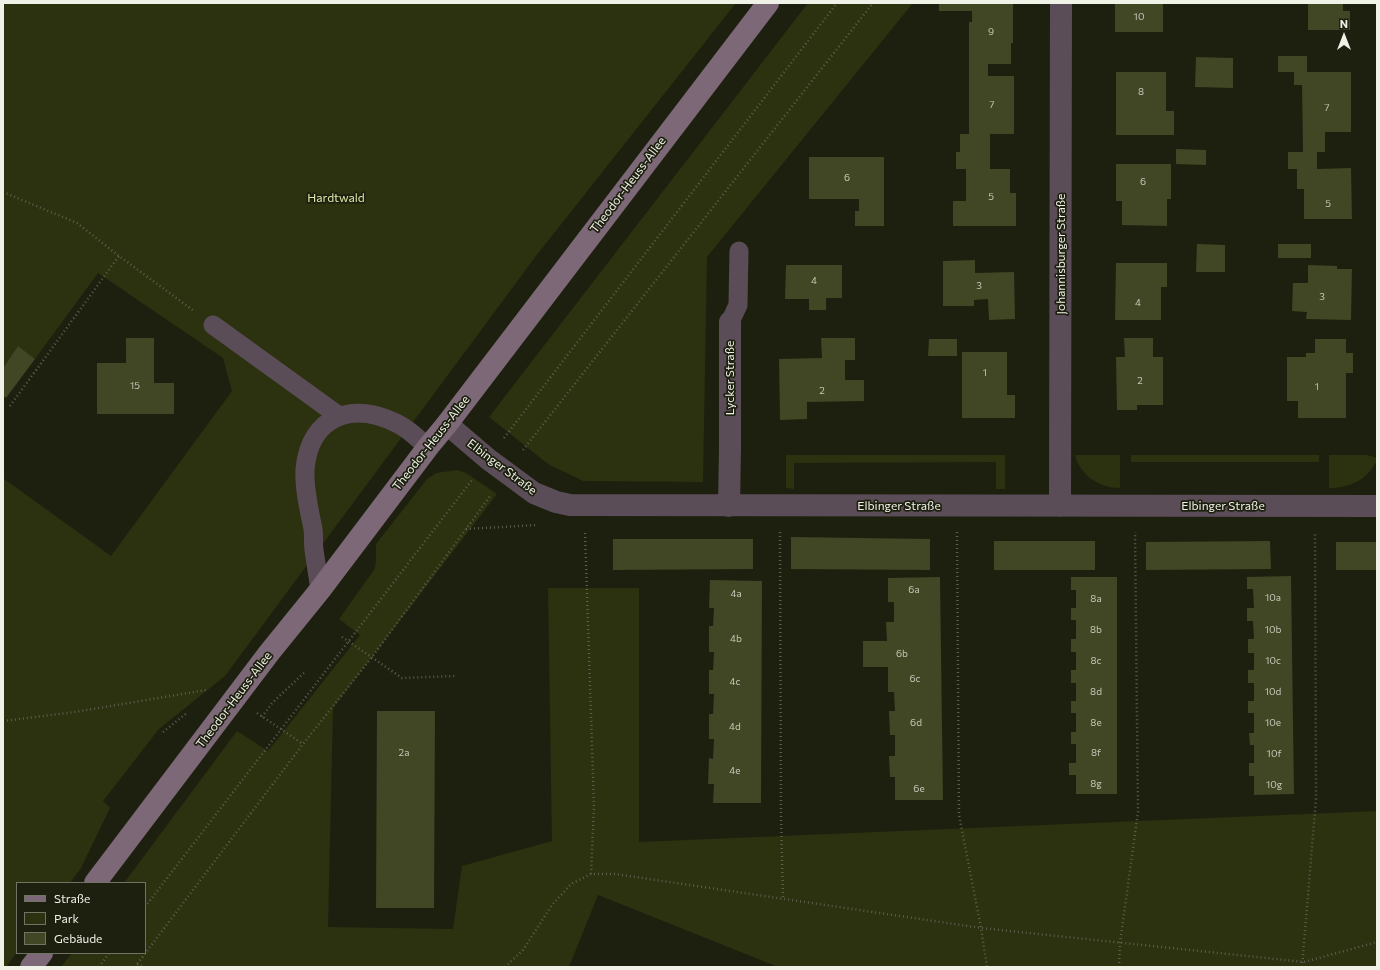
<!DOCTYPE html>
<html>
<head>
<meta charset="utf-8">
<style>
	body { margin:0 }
	#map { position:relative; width:1380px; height:970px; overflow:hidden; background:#1d200f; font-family:Commissioner,sans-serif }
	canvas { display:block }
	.frame { position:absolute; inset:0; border:4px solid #eff2e7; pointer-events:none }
	.legend { position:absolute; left:16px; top:882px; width:130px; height:72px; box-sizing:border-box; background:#1d200f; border:1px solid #717465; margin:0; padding:5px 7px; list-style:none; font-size:12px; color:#eff2e7 }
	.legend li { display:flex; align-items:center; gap:8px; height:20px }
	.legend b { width:20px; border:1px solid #717465 }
	.north { position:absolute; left:1324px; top:16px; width:40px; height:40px; -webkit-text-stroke:3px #1d200f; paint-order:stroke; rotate:0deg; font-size:11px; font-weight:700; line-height:16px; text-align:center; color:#eff2e7 }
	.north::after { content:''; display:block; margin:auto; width:14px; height:18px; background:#eff2e7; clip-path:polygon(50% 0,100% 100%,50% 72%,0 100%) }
</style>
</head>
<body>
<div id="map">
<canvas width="1380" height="970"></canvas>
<div class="frame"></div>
<ul class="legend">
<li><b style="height:5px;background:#7d6878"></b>Straße</li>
<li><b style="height:11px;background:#2c310f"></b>Park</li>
<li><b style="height:11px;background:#414624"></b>Gebäude</li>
</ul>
<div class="north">N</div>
</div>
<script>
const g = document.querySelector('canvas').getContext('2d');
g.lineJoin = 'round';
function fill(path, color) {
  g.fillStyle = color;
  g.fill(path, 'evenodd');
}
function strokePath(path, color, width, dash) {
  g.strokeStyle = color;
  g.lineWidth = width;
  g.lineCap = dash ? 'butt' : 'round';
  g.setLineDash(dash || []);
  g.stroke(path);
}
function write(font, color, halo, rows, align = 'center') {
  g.font = font + ' Commissioner,sans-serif';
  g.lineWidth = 3.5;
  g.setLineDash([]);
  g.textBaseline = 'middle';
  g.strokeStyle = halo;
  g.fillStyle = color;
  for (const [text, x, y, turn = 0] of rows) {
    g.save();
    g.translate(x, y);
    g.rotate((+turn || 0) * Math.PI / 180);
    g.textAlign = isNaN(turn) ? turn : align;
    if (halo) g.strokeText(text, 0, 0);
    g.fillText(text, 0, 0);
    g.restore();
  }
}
fill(new Path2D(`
	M 3,3 L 736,3 L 536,256 L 225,676 L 159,729 L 103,801 L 110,808 L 81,868 L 70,883 L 17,883 L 17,952 L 6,967 L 3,967 L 3,478 L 111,556 L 232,391 L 223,358 L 98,273 L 35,359 L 18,346 L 3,368 Z
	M 808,3 L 913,3 L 707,257 L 703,482 L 583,481 L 548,464 L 489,417 Z
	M 786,455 L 1005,455 L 1005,489 L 996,489 L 996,462 L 794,463 L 794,489 L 786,488 Z
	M 1075,455 L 1120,455 L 1120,488 C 1099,488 1080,475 1075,455 Z
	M 1131,455 L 1319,455 L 1319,462 L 1131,462 Z
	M 1329,455 L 1367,455 L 1377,458 L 1377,460 C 1368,480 1350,488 1329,488 Z
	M 457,470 L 466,473 L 497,494 L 333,708 L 328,927 L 453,929 L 462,866 L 552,841 L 548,588 L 639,588 L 639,842 L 1377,811 L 1377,967 L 778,967 L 598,895 L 569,967 L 61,967 L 72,953 L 145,953 L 145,883 L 124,883 L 237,731 L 268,751 L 360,635 L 339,619 L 374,570 L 376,563 L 376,544 L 427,479 L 436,473 Z`), '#2c310f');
fill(new Path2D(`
	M 939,3 L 1013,3 L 1013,43 L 1011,43 L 1011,64 L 988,64 L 988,76 L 1014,76 L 1014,134 L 990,134 L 990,169 L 1010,169 L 1010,193 L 1016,193 L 1016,226 L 953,226 L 953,201 L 966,201 L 966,169 L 956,169 L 956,152 L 960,152 L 960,134 L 969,134 L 969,22 L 972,22 L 972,11 L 939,11 Z
	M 1115,3 L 1163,3 L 1163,32 L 1115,32 Z
	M 1308,3 L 1343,3 L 1343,11 L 1350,11 L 1350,30 L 1308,30 Z
	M 1278,56 L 1307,56 L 1307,72 L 1351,72 L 1351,132 L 1325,132 L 1325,152 L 1317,152 L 1317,169 L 1351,168 L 1352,219 L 1304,219 L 1304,189 L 1297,189 L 1297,169 L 1288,169 L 1288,152 L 1303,152 L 1302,85 L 1294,85 L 1294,72 L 1278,72 Z
	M 1196,57 L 1233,58 L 1233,88 L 1195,87 Z
	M 1116,72 L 1166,72 L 1166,111 L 1174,111 L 1174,135 L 1116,135 Z
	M 1176,149 L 1206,150 L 1206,165 L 1176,164 Z
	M 809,157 L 884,157 L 884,226 L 855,226 L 855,211 L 859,211 L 859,199 L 809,199 Z
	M 1116,164 L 1171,164 L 1171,199 L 1167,199 L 1167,226 L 1122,225 L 1122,201 L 1116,201 Z
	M 1197,244 L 1225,245 L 1225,272 L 1196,272 Z
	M 1278,244 L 1311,244 L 1311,258 L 1278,258 Z
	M 975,260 L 975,273 L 1014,272 L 1015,319 L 989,320 L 988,299 L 974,300 L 974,306 L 943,306 L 943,261 Z
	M 1116,263 L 1167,263 L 1167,287 L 1161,287 L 1161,320 L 1115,320 Z
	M 786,265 L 842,265 L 842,298 L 826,298 L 826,310 L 809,310 L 809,299 L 785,299 Z
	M 1308,265 L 1337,266 L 1337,269 L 1352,269 L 1351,320 L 1306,319 L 1307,312 L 1292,311 L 1293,283 L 1308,283 Z
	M 126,338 L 154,338 L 154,383 L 174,383 L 174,414 L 97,414 L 97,363 L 126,363 Z
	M 821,338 L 855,338 L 855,360 L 845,360 L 845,380 L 864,380 L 864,401 L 807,402 L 807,419 L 780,420 L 779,359 L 822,358 Z
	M 1124,338 L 1153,338 L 1153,357 L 1163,357 L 1163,405 L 1137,405 L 1137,410 L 1117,410 L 1116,357 L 1125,357 Z
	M 929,339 L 957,339 L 957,356 L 928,356 Z
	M 1315,339 L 1346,339 L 1346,353 L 1353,353 L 1353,373 L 1346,373 L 1346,418 L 1298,418 L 1298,401 L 1287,401 L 1287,357 L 1306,357 L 1306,353 L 1315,353 Z
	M 18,346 L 35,359 L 6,398 L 3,396 L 3,368 Z
	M 962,352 L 1007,352 L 1007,395 L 1015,395 L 1015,418 L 962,418 Z
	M 791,537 L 930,539 L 930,570 L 791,569 Z
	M 613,539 L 753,539 L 753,569 L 613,570 Z
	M 994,541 L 1095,541 L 1095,570 L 994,570 Z
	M 1270,541 L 1271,569 L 1146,570 L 1146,542 Z
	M 1336,542 L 1377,542 L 1377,570 L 1336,570 Z
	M 1291,576 L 1294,794 L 1254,795 L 1254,776 L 1249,776 L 1249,763 L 1254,763 L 1254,745 L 1250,745 L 1249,733 L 1254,733 L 1254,713 L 1248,713 L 1248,701 L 1254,701 L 1254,683 L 1248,683 L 1248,670 L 1254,670 L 1254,653 L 1248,653 L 1248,639 L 1254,639 L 1253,621 L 1247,621 L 1247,608 L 1254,608 L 1253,589 L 1247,589 L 1247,577 Z
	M 940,577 L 943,800 L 895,800 L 895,777 L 890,777 L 889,756 L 895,756 L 895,735 L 890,735 L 889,711 L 895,711 L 894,692 L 888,692 L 888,667 L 863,667 L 863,641 L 887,641 L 886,622 L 894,622 L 894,602 L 888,602 L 888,578 Z
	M 1071,577 L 1117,577 L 1117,794 L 1076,794 L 1076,775 L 1069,775 L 1069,763 L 1076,763 L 1076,744 L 1071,744 L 1071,732 L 1076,732 L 1076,713 L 1071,713 L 1071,701 L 1076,701 L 1076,683 L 1071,683 L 1071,670 L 1076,670 L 1076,652 L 1071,652 L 1071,639 L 1076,639 L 1076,620 L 1071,620 L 1071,608 L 1076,608 L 1076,590 L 1071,590 Z
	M 710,580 L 762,581 L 761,803 L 713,803 L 714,784 L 708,784 L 709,758 L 713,759 L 714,739 L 709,739 L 709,714 L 713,714 L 714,694 L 709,694 L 709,670 L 713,670 L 714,652 L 709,652 L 709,626 L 713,626 L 714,608 L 709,608 Z
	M 377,711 L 435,711 L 434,908 L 376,908 Z`), '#414624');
strokePath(new Path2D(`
	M 3,192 L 77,223 L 119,256 L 194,311
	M 10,406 L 119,256
	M 504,438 L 837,3
	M 523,450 L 873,3
	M 466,529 L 537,525
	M 780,532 L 781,816 L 783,898
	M 957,532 L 959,815 L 981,928 L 987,967
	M 585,533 L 594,806 L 591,874
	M 342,637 L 402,678 L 455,676
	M 257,713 L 303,744
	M 262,717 L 272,703 L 305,672
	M 3,721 L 75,712 L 206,690
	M 163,732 L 188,712
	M 145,907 L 472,480
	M 137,964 L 144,967
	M 99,967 L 109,953
	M 135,967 L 303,744 L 372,657 L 491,495
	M 505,967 L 523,950 L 552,905 L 571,884 L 591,874 L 615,874 L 981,928 L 1304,962 L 1377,942
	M 1119,967 L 1120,943 L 1138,812 L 1135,532
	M 1302,967 L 1316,799 L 1315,532`), '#5c5f50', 2.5, [1, 3]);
strokePath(new Path2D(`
	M 730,322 L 738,305 L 739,251
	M 213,325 L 339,416
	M 320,590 C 318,577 316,564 314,550 C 313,543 314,536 313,529 C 309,509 304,489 305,469 C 310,416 352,401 396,423 C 408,428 418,439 428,447`), '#5b4d58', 19);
strokePath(new Path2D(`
	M 447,424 L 488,459 L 534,493 L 556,502 L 570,505 L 1377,506
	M 729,506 L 730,449 L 730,322
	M 1060,506 L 1061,3`), '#5b4d58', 22);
strokePath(new Path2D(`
	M 95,883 L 269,653 L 320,590 L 428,447 L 447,424 L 768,3
	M 31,967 L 42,953`), '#7d6878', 22);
write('10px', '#c4c7b6', null, [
	["10",1139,17],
	["9",991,32],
	["8",1141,92],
	["7",992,105],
	["7",1327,108],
	["6",847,178],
	["6",1143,182],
	["5",991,197],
	["5",1328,204],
	["4",814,281],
	["3",979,286],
	["3",1322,297],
	["4",1138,303],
	["1",985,373],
	["2",1140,381],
	["15",135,386],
	["1",1317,387],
	["2",822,391],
	["6a",914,590],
	["4a",736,594],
	["10a",1273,598],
	["8a",1096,599],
	["8b",1096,630],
	["10b",1273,630],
	["4b",736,639],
	["6b",902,654],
	["8c",1096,661],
	["10c",1273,661],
	["6c",915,679],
	["4c",735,682],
	["8d",1096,692],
	["10d",1273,692],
	["6d",916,723],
	["8e",1096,723],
	["10e",1273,723],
	["4d",735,727],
	["2a",404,753],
	["8f",1096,753],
	["10f",1274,754],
	["4e",735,771],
	["8g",1096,784],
	["10g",1274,785],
	["6e",919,789]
]);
write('12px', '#eff2e7', '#1d200f', [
	["Theodor-Heuss-Allee",628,185,-53],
	["Johannisburger Straße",1061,254,-90],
	["Lycker Straße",730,378,-90],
	["Theodor-Heuss-Allee",431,443,-52],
	["Elbinger Straße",502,467,37],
	["Elbinger Straße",899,506],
	["Elbinger Straße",1223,506],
	["Theodor-Heuss-Allee",234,700,-53]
]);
write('12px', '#dde9aa', '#1d200f', [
	["Hardtwald",336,198]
]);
</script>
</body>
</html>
